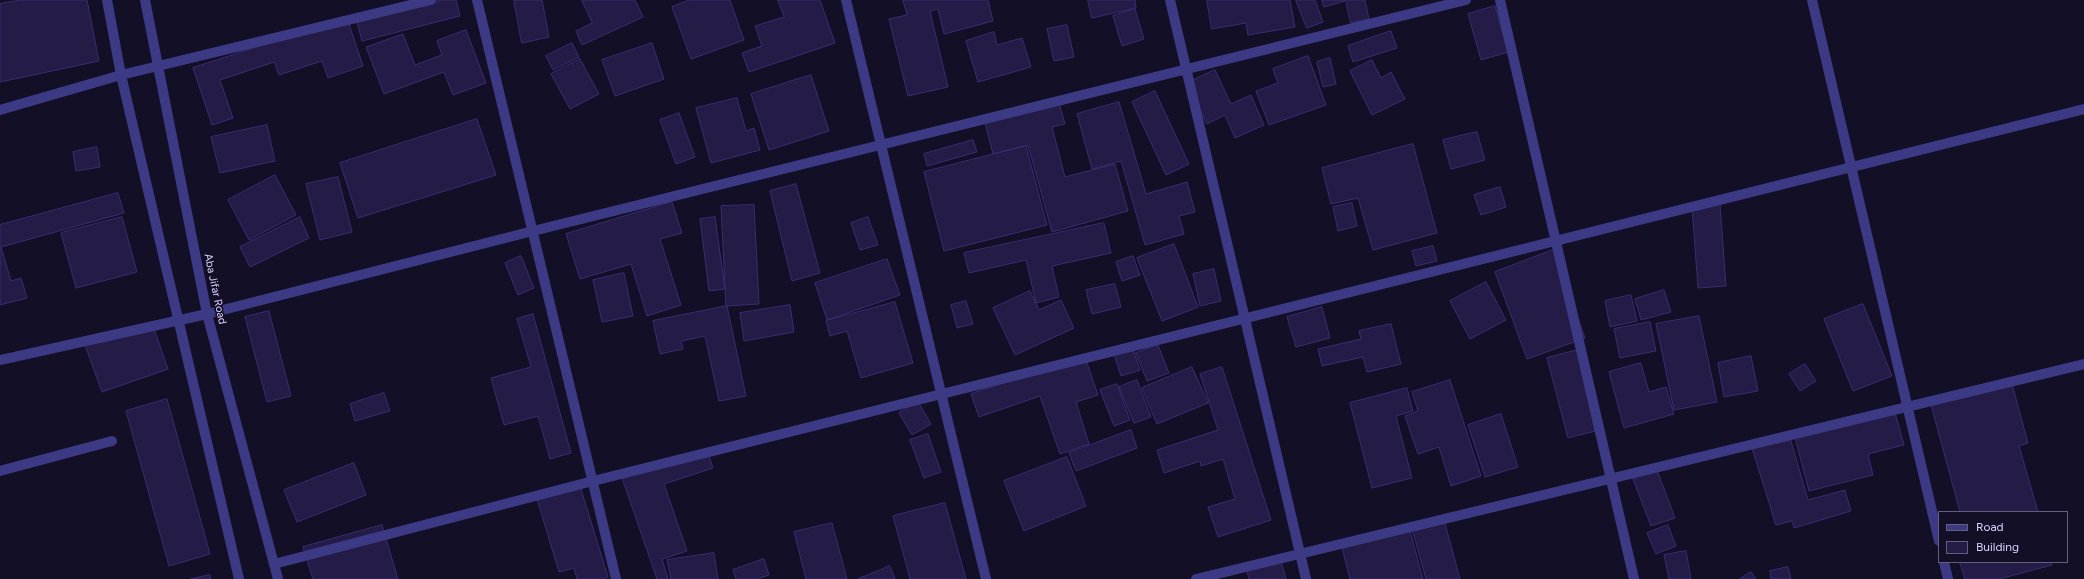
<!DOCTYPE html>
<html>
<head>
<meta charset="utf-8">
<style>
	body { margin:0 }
	#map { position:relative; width:2084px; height:579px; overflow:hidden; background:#130f26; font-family:Figtree,sans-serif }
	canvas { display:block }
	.legend { position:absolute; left:1938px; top:511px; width:130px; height:52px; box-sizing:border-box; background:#130f26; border:1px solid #625e7d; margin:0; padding:5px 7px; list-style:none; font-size:12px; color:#d9d4ff }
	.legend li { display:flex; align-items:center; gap:8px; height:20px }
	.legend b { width:20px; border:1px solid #625e7d }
</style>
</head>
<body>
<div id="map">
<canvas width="2084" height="579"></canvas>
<ul class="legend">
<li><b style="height:5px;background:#3d3a85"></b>Road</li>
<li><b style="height:11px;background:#241b47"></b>Building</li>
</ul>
</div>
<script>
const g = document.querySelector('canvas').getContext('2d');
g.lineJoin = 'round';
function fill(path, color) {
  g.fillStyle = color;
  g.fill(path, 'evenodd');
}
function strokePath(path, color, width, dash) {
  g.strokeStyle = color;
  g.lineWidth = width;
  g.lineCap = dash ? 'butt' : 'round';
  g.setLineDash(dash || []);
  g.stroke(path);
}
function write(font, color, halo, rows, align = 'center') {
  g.font = font + ' Figtree,sans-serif';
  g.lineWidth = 3.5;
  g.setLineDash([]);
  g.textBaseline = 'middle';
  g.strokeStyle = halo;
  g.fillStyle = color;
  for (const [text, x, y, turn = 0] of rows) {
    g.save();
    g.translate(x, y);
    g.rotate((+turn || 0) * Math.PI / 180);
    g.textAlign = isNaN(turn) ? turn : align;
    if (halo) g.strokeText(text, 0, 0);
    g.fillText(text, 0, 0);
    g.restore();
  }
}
const building = new Path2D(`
	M 21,0 L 87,0 L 99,61 L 0,82 L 0,4 Z
	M 442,0 L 456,0 L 460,16 L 362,41 L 357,22 Z
	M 514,0 L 542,0 L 549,37 L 522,43 Z
	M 582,0 L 635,0 L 643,17 L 582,45 L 576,31 L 592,23 Z
	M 690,0 L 730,0 L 744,40 L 691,59 L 672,7 Z
	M 778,0 L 820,0 L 835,43 L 749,72 L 742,53 L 762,46 L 755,26 L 784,17 Z
	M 903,0 L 988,0 L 993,21 L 944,34 L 938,9 L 930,11 L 948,87 L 908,96 L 889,19 L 907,15 Z
	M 1088,0 L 1135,0 L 1136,8 L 1092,18 Z
	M 1207,0 L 1290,0 L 1295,27 L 1248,35 L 1246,23 L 1212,29 Z
	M 1296,0 L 1315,0 L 1323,22 L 1307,28 Z
	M 1322,0 L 1345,0 L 1345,1 L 1324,7 Z
	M 1346,0 L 1365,0 L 1369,19 L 1351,23 Z
	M 1495,6 L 1508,52 L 1481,60 L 1468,14 Z
	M 1135,9 L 1144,39 L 1122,46 L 1113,16 Z
	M 347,18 L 363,66 L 328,78 L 322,61 L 279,75 L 274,62 L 220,80 L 233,118 L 212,125 L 193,68 Z
	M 1067,25 L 1074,57 L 1054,61 L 1047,29 Z
	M 466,30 L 486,83 L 453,95 L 444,72 L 384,94 L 366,47 L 403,34 L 415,65 L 442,55 L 437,41 Z
	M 1391,31 L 1397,48 L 1353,62 L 1348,46 Z
	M 994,32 L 997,45 L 1022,38 L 1031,67 L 978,82 L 966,41 Z
	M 572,43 L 579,57 L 553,70 L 546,56 Z
	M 652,43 L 664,79 L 615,96 L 602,60 Z
	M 1308,56 L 1326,105 L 1269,125 L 1256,91 L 1278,83 L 1273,69 Z
	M 1330,58 L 1336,84 L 1323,87 L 1317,62 Z
	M 580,59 L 599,94 L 570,109 L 551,74 Z
	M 1372,60 L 1381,78 L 1391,72 L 1405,99 L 1372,115 L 1350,71 Z
	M 1215,70 L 1231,104 L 1251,95 L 1264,125 L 1235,138 L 1225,115 L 1207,124 L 1187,83 Z
	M 811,75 L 829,131 L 769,150 L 751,94 Z
	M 1155,91 L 1189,164 L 1166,175 L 1132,102 Z
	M 737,98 L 746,131 L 754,128 L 760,150 L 711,163 L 696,108 Z
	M 1119,102 L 1146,194 L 1187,182 L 1195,212 L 1179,216 L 1184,234 L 1145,245 L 1121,161 L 1092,169 L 1077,114 Z
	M 1059,103 L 1065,124 L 1052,127 L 1065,177 L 1115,164 L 1128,211 L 1052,232 L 1028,145 L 993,154 L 985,123 Z
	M 679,113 L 695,157 L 676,164 L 660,120 Z
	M 477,119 L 496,175 L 358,218 L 340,163 Z
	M 267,125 L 275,161 L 220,173 L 211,137 Z
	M 1477,132 L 1485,160 L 1451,169 L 1443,140 Z
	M 973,140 L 977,152 L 927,166 L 924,154 Z
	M 1413,144 L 1437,233 L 1373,250 L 1358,198 L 1331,204 L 1322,168 Z
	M 1026,146 L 1047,225 L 944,251 L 924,172 Z
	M 97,147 L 100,167 L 76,171 L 73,152 Z
	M 275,175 L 296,215 L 249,240 L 228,200 Z
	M 338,177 L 352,232 L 320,240 L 306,184 Z
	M 796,184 L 820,273 L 792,281 L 770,191 Z
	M 1500,187 L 1506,207 L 1481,215 L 1474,195 Z
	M 118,193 L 124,213 L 1,247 L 11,281 L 21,278 L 27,298 L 0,305 L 0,225 Z
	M 672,202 L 682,233 L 660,239 L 681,305 L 647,316 L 631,264 L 580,279 L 566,234 Z
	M 1352,203 L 1357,226 L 1338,231 L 1333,207 Z
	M 1720,204 L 1726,286 L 1698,288 L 1692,206 Z
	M 754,205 L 759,304 L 726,306 L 721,206 Z
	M 122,217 L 137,272 L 76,288 L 61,233 Z
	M 300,217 L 309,238 L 250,267 L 240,247 Z
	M 715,217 L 725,289 L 709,291 L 700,219 Z
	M 868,217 L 878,245 L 860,250 L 851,223 Z
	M 1104,223 L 1111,253 L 1052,266 L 1059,297 L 1036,303 L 1026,260 L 969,273 L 964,253 Z
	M 1174,244 L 1198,307 L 1162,321 L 1137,258 Z
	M 1433,246 L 1437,261 L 1416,266 L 1412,251 Z
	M 1553,250 L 1585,338 L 1527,359 L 1495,272 Z
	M 521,256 L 534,288 L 518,295 L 505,263 Z
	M 1133,256 L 1140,275 L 1122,281 L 1116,262 Z
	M 887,259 L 900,295 L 827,320 L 815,283 Z
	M 1214,269 L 1221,301 L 1200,306 L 1193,274 Z
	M 624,273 L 633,316 L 602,322 L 593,280 Z
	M 1486,282 L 1506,320 L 1470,339 L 1450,301 Z
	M 1115,284 L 1121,307 L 1092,314 L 1086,290 Z
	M 1664,290 L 1671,312 L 1641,320 L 1635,299 Z
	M 1030,291 L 1039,310 L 1061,300 L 1074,328 L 1015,355 L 993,308 Z
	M 1631,295 L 1637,321 L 1610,327 L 1605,301 Z
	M 966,301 L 973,324 L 957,328 L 951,305 Z
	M 895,302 L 913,363 L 861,378 L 847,331 L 830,336 L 826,321 Z
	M 1863,304 L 1892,376 L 1853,391 L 1824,319 Z
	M 790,305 L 794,332 L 744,341 L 740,313 Z
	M 727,306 L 746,396 L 719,401 L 705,336 L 681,341 L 683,349 L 660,354 L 653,321 Z
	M 1322,307 L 1330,338 L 1296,347 L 1287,317 Z
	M 269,311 L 291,396 L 267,402 L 245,317 Z
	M 533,314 L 571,453 L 550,459 L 538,416 L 504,425 L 491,378 L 531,367 L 517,319 Z
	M 1699,316 L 1717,402 L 1674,410 L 1656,324 Z
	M 1650,322 L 1656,351 L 1620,358 L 1614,329 Z
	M 152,323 L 168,369 L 102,392 L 85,345 Z
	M 1391,324 L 1401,364 L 1367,372 L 1363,357 L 1322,366 L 1318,349 L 1361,339 L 1359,331 Z
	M 1158,345 L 1169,373 L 1147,381 L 1136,353 Z
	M 1133,349 L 1140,370 L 1121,376 L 1114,354 Z
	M 1578,350 L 1599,430 L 1568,438 L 1547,358 Z
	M 1751,356 L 1758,391 L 1724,397 L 1718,363 Z
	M 1085,357 L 1098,395 L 1076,402 L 1089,444 L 1060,454 L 1040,396 L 979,417 L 971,394 Z
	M 1641,363 L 1649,392 L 1666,387 L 1674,414 L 1624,428 L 1609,372 Z
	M 1805,364 L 1816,381 L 1800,391 L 1789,374 Z
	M 1192,367 L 1208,403 L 1157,424 L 1142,388 Z
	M 1222,367 L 1271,520 L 1218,537 L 1208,507 L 1235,499 L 1223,459 L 1201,466 L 1200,461 L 1164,473 L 1157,450 L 1218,430 L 1200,374 Z
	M 1137,380 L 1151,417 L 1134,423 L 1119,387 Z
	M 1450,380 L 1481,476 L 1451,486 L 1439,447 L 1418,454 L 1405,416 L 1418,411 L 1412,392 Z
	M 1117,384 L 1130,420 L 1114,426 L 1100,390 Z
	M 2012,384 L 2028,443 L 2019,446 L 2038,512 L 1960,512 L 1930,401 Z
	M 1407,388 L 1413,411 L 1396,416 L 1412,478 L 1372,488 L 1350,403 Z
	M 384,393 L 390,411 L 355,421 L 350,404 Z
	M 167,399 L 210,554 L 169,566 L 126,411 Z
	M 918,402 L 931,424 L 912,435 L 899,413 Z
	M 1894,409 L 1904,445 L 1868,454 L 1873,475 L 1809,491 L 1794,434 Z
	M 1501,414 L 1518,467 L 1485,477 L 1468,425 Z
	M 1131,430 L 1137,448 L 1076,471 L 1069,453 Z
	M 928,434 L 941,472 L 924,478 L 910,440 Z
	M 1789,434 L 1808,500 L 1845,490 L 1851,511 L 1794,528 L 1792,521 L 1776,525 L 1751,445 Z
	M 707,450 L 713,468 L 664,484 L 687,551 L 662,559 L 668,579 L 657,579 L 622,478 Z
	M 1067,457 L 1086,506 L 1024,531 L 1004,481 Z
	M 354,463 L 366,495 L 297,522 L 284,490 Z
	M 1657,470 L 1675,518 L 1651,526 L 1633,479 Z
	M 580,486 L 608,577 L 602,579 L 577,579 L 574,568 L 559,572 L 537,499 Z
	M 945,503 L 966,579 L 910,579 L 893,516 Z
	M 1443,516 L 1460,579 L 1426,579 L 1411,525 Z
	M 832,523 L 847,579 L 806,579 L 794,532 Z
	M 382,525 L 398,579 L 313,579 L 303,547 Z
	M 1668,525 L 1676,546 L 1656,554 L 1647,533 Z
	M 1410,531 L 1423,579 L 1350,579 L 1342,548 Z
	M 1686,551 L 1691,579 L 1669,579 L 1664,555 Z
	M 714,553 L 718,579 L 671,579 L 667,560 Z
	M 764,559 L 769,575 L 757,579 L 736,579 L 733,570 Z
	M 1281,561 L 1286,579 L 1249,579 L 1247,571 Z
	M 1960,562 L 2051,562 L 2052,565 L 1999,579 L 1965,579 Z
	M 890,566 L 895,579 L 858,579 Z
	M 1788,567 L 1791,579 L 1771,579 L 1770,571 Z
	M 1751,572 L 1756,579 L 1740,579 Z
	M 210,575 L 211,579 L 191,579 Z`);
fill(building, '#241b47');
strokePath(building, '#3b2d73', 1);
strokePath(new Path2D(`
	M 0,471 L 112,441`), '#3d3a85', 10);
strokePath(new Path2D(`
	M 477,0 L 616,579
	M 846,0 L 986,579
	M 1170,0 L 1306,579
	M 1500,0 L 1634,579
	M 1812,0 L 1939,541
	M 0,110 L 121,75 L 431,0
	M 0,360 L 207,314 L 533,231 L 1466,0
	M 1944,562 L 1948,579
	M 274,564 L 593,481 L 2084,109
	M 1196,579 L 2084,364`), '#3d3a85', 10);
strokePath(new Path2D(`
	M 107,0 L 121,75 L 239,579
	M 145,0 L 207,314 L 278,579`), '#3d3a85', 10);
write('11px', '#d9d4ff', '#130f26', [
	["Aba Jifar Road",215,289,78]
]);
</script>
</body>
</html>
